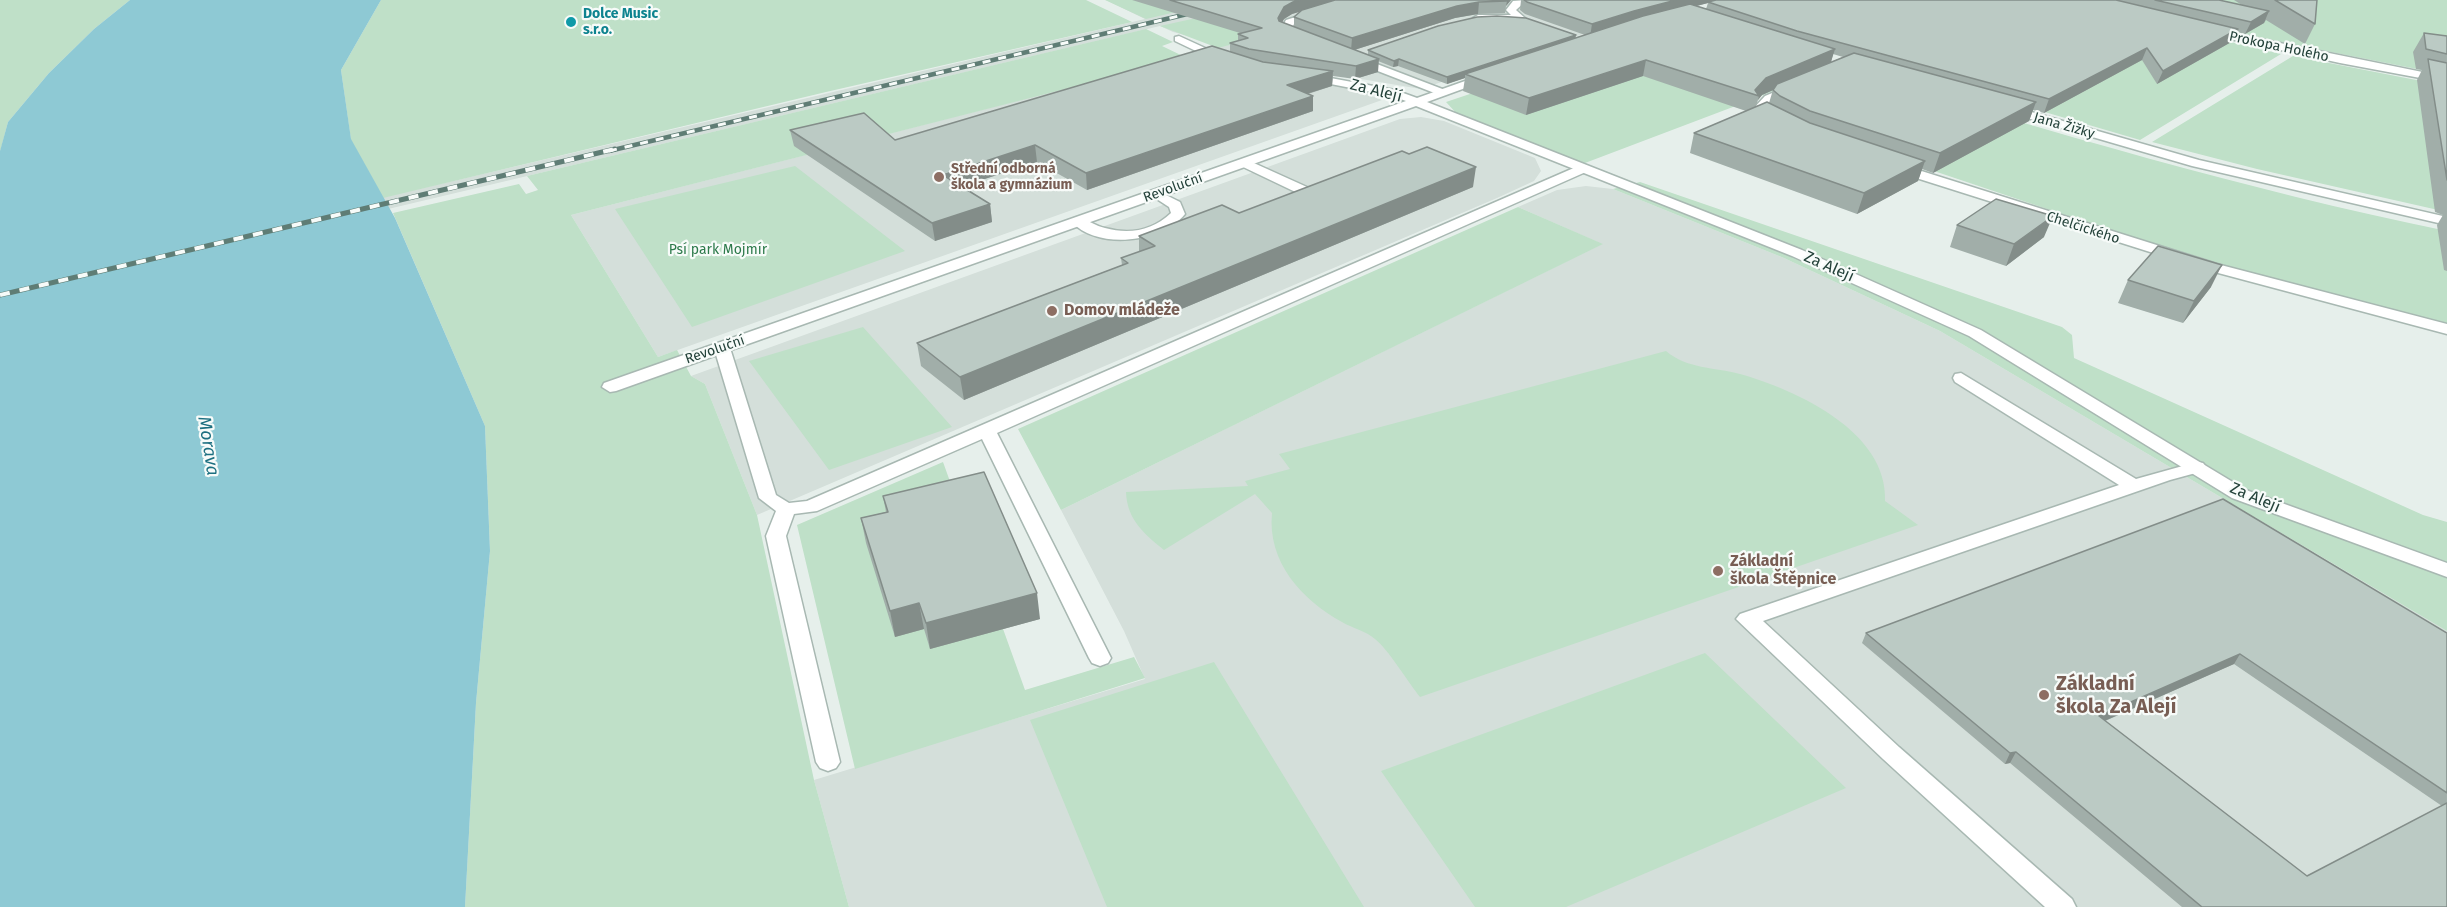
<!DOCTYPE html>
<html>
<head>
<meta charset="utf-8">
<style>
	body { margin:0 }
	canvas { display:block; background:#e6efeb }
</style>
</head>
<body>
<canvas width="2447" height="907"></canvas>
<script>
const g = document.querySelector('canvas').getContext('2d');
g.lineJoin = 'round';
function fill(path, color) {
  g.fillStyle = color;
  g.fill(path, 'evenodd');
}
function strokePath(path, color, width, dash) {
  g.strokeStyle = color;
  g.lineWidth = width;
  g.lineCap = dash ? 'butt' : 'round';
  g.setLineDash(dash || []);
  g.stroke(path);
}
function write(font, color, halo, rows, align = 'center') {
  g.font = font + ' "Fira Sans",sans-serif';
  g.lineWidth = 4.5;
  g.setLineDash([]);
  g.textBaseline = 'middle';
  g.strokeStyle = halo;
  g.fillStyle = color;
  for (const [text, x, y, turn = 0] of rows) {
    g.save();
    g.translate(x, y);
    g.rotate((+turn || 0) * Math.PI / 180);
    g.textAlign = isNaN(turn) ? turn : align;
    if (halo) g.strokeText(text, 0, 0);
    g.fillText(text, 0, 0);
    g.restore();
  }
}
fill(new Path2D(`
	M 1106,0 L 1711,0 L 1601,28 L 1421,89 L 1247,60 L 1197,38 L 1173,32 L 1160,26 L 0,301 L 0,287 L 1145,19 Z
	M 1196,55 L 1239,69 L 1366,91 L 1369,95 L 1382,100 L 658,357 L 571,215 Z
	M 1421,117 L 1444,121 L 1535,158 L 1541,171 L 1534,181 L 1497,198 L 757,515 L 705,384 L 691,376 L 1400,119 Z
	M 1586,186 L 1613,189 L 1784,258 L 1940,331 L 2447,631 L 2447,907 L 849,907 L 814,780 L 1145,679 L 1124,631 L 1061,510 L 1602,244 L 1518,207 L 1557,190 Z`), '#d4dfda');
fill(new Path2D(`
	M 0,0 L 130,0 L 94,29 L 49,73 L 8,122 L 0,152 Z
	M 381,0 L 1086,0 L 1132,22 L 826,92 L 383,198 L 351,140 L 341,70 Z
	M 1105,0 L 1227,0 L 1146,19 Z
	M 1278,0 L 1281,15 L 1278,32 L 1218,48 L 1160,26 Z
	M 1786,0 L 2053,0 L 2281,54 L 2140,140 L 1718,16 Z
	M 2098,0 L 2447,0 L 2447,75 L 2261,38 Z
	M 1146,29 L 1173,42 L 1162,46 L 1187,58 L 571,215 L 658,357 L 677,350 L 691,376 L 705,384 L 757,515 L 814,780 L 849,907 L 465,907 L 476,703 L 490,551 L 485,426 L 393,213 L 519,184 L 526,194 L 538,190 L 527,176 Z
	M 1586,55 L 1820,71 L 1754,99 L 1585,163 L 1486,129 L 1458,115 L 1446,102 Z
	M 2293,56 L 2447,86 L 2447,212 L 2257,169 L 2152,142 Z
	M 1854,73 C 2050,131 2246,190 2447,231 L 2447,325 L 2316,292 L 2071,221 L 2071,217 L 1782,120 Z
	M 795,166 L 905,251 L 692,327 L 615,209 Z
	M 1640,182 L 2062,327 L 2072,335 L 2074,358 L 2423,515 L 2447,522 L 2447,631 L 1940,331 L 1784,258 L 1613,189 Z
	M 1518,207 L 1603,244 L 1061,510 L 1018,429 Z
	M 863,327 L 952,427 L 829,470 L 749,361 Z
	M 1666,351 C 1687,369 1714,367 1740,374 C 1797,390 1888,432 1885,501 L 1918,525 L 1420,697 C 1408,682 1388,649 1375,639 C 1366,631 1352,628 1342,622 C 1302,600 1267,562 1272,513 L 1255,494 L 1164,550 C 1143,533 1127,519 1126,492 L 1248,486 L 1245,481 L 1290,469 L 1279,454 Z
	M 943,462 L 1025,690 L 1134,657 L 1145,678 L 855,769 L 797,525 Z
	M 1705,653 L 1846,788 L 1566,907 L 1475,907 L 1381,771 Z
	M 1214,662 L 1364,907 L 1107,907 L 1030,720 Z`), '#bfe0c8');
fill(new Path2D(`
	M 130,0 L 381,0 L 341,70 L 351,139 L 395,218 L 485,426 L 490,551 L 476,703 L 465,907 L 0,907 L 0,151 L 8,122 L 49,73 L 94,29 Z`), '#8ec9d4');
const lane = new Path2D(`
	M 1350,0 L 1365,0 L 1294,24 L 1291,30 L 1303,36 L 1303,40 L 1295,40 L 1280,31 L 1286,20 Z
	M 1527,0 L 1516,10 L 1525,18 L 1524,20 L 1478,21 L 1473,18 L 1478,15 L 1511,15 L 1506,10 L 1513,1 Z
	M 1356,56 L 1445,90 L 1447,92 L 1441,95 L 1437,94 L 1352,61 L 1352,57 Z
	M 1245,159 L 1318,192 L 1320,195 L 1313,199 L 1308,198 L 1241,166 L 1239,163 Z
	M 1583,164 L 1589,168 L 1588,171 L 997,433 L 1111,658 L 1108,663 L 1100,666 L 1092,663 L 1089,658 L 982,439 L 817,511 L 794,514 L 786,536 L 840,762 L 836,768 L 828,771 L 820,768 L 816,762 L 766,536 L 776,511 L 759,498 L 714,348 L 716,345 L 728,345 L 730,348 L 776,495 L 789,503 L 807,501 Z
	M 1156,190 L 1180,202 L 1185,214 C 1162,243 1097,250 1072,222 L 1079,218 C 1088,220 1096,226 1105,228 C 1130,235 1153,230 1171,213 L 1169,207 L 1149,194 Z
	M 1961,373 L 2136,479 L 2197,462 L 2203,463 L 2206,467 L 2203,471 L 2170,480 L 1763,621 L 1899,747 L 2072,899 L 2076,907 L 2045,907 L 1883,759 L 1736,619 L 1740,614 L 2119,485 L 1955,382 L 1953,378 L 1955,374 Z`);
const street = new Path2D(`
	M 2211,29 L 2447,77 L 2447,83 L 2340,63 L 2207,34 L 2206,32 Z
	M 1179,36 L 1227,58 L 1228,60 L 1227,62 L 1219,62 L 1175,41 L 1175,37 Z
	M 1309,74 L 1395,90 L 1417,98 L 1482,75 L 1490,75 L 1490,79 L 1427,102 L 1802,250 L 1981,330 L 2246,490 L 2447,563 L 2447,577 L 2232,498 L 1969,336 L 1792,256 L 1416,106 L 616,391 L 610,392 L 602,387 L 604,383 L 1406,101 L 1392,96 L 1305,79 L 1305,75 Z
	M 1792,85 L 1796,86 L 1796,90 L 1773,101 L 1765,109 L 1776,119 L 1776,125 C 1765,127 1758,117 1753,109 L 1765,96 Z
	M 2007,105 L 2199,160 L 2447,217 L 2447,225 L 2192,166 L 2003,111 L 2001,109 Z
	M 1896,163 L 2217,264 L 2447,324 L 2447,334 L 2207,270 L 1891,170 L 1890,167 Z`);
strokePath(lane, '#a8b8b2', 3);
strokePath(street, '#a8b8b2', 3);
fill(lane, '#fff');
fill(street, '#fff');
const railFar1 = new Path2D(`
	M 609,151 L 1200,11`);
const rail = new Path2D(`
	M 0,295 L 615,149`);
strokePath(railFar1, '#5f7d75', 4.5);
strokePath(rail, '#5f7d75', 5);
strokePath(railFar1, '#f7fbf9', 3, [8]);
strokePath(rail, '#f7fbf9', 4, [10]);
fill(new Path2D(`
	M 1132,0 L 1511,0 L 1506,6 L 1505,13 L 1478,14 L 1455,18 L 1354,50 L 1368,55 L 1368,50 L 1576,38 L 1585,35 L 1525,14 L 1520,10 L 1521,0 L 2219,0 L 2242,5 L 2234,0 L 2317,0 L 2315,24 L 2305,44 L 2266,20 L 2264,23 L 2245,34 L 2237,32 L 2233,41 L 2157,84 L 2142,60 L 2044,113 L 2033,110 L 2029,121 L 1933,173 L 1922,169 L 1918,181 L 1857,214 L 1690,153 L 1694,133 L 1746,111 L 1643,76 L 1526,115 L 1463,91 L 1465,78 L 1447,84 L 1398,66 L 1393,67 L 1378,61 L 1378,72 L 1355,79 L 1333,76 L 1332,86 L 1308,94 L 1313,96 L 1313,111 L 1087,190 L 1037,162 L 962,186 L 990,204 L 992,222 L 935,241 L 794,146 L 790,130 L 895,140 L 1230,52 L 1230,43 L 1238,41 L 1238,34 L 1240,33 ZM 1708,3 L 1706,9 L 1696,6 ZM 1301,11 L 1294,17 L 1294,27 L 1282,22 L 1284,19 L 1292,14 ZM 1833,54 L 1843,57 L 1831,62 ZM 1773,90 L 1769,103 L 1756,106 L 1758,100 L 1762,95 Z
	M 2424,33 L 2447,36 L 2447,271 L 2444,270 L 2437,225 L 2443,215 L 2435,212 L 2417,80 L 2422,70 L 2416,69 L 2413,52 Z
	M 1409,154 L 1473,187 L 964,400 L 921,366 L 917,343 L 1122,265 L 1121,258 L 1139,252 L 1139,236 L 1239,213 Z
	M 1957,225 L 2044,237 L 2006,266 L 1950,247 Z
	M 2128,280 L 2211,287 L 2183,323 L 2118,303 Z
	M 883,496 L 1040,619 L 930,649 L 924,629 L 895,637 L 866,543 L 861,518 L 886,512 Z
	M 1866,633 L 2447,633 L 2447,907 L 2182,907 L 2010,763 L 2005,764 L 1862,643 ZM 2234,664 L 2442,806 L 2307,876 L 2105,721 Z`), '#a1aea9');
fill(new Path2D(`
	M 1300,0 L 1341,0 L 1292,14 L 1284,19 L 1278,30 L 1278,18 L 1284,7 L 1293,2 Z
	M 1505,0 L 1511,0 L 1506,6 L 1507,1 Z
	M 1676,0 L 1720,0 L 1708,2 L 1708,3 L 1631,23 L 1590,37 L 1592,24 L 1634,11 Z
	M 1479,2 L 1478,14 L 1455,18 L 1351,51 L 1352,38 L 1457,6 Z
	M 2269,11 L 2264,23 L 2245,34 L 2251,22 Z
	M 2238,29 L 2233,41 L 2157,84 L 2163,71 Z
	M 1576,35 L 1575,42 L 1465,74 L 1465,78 L 1447,84 L 1447,77 Z
	M 2147,48 L 2142,60 L 2044,113 L 2049,99 Z
	M 1835,49 L 1830,65 L 1762,95 L 1758,100 L 1759,96 L 1755,90 L 1766,78 Z
	M 1379,59 L 1378,72 L 1355,79 L 1356,66 Z
	M 1399,59 L 1398,66 L 1393,67 L 1394,61 Z
	M 1646,60 L 1643,76 L 1526,115 L 1529,98 Z
	M 1333,71 L 1332,86 L 1287,100 L 1287,85 Z
	M 1313,96 L 1313,111 L 1087,190 L 1086,173 Z
	M 2036,102 L 2029,121 L 1933,173 L 1940,153 Z
	M 1035,145 L 1037,162 L 945,192 L 943,175 Z
	M 1925,161 L 1918,181 L 1857,214 L 1864,193 Z
	M 1476,167 L 1473,187 L 964,400 L 960,377 Z
	M 990,204 L 992,222 L 935,241 L 932,223 Z
	M 2053,216 L 2044,237 L 2006,266 L 2014,244 Z
	M 2222,265 L 2211,287 L 2183,323 L 2194,301 Z
	M 1037,593 L 1040,619 L 930,649 L 926,623 Z
	M 919,603 L 924,629 L 895,637 L 890,611 Z
	M 2240,654 L 2234,664 L 2093,726 L 2099,716 Z
	M 2016,752 L 2010,763 L 2005,764 L 2010,753 Z`), '#838d89');
const building = new Path2D(`
	M 1170,0 L 1300,0 L 1293,2 L 1284,7 L 1278,18 L 1279,21 L 1379,59 L 1356,66 L 1249,49 L 1230,43 L 1248,38 L 1238,34 L 1262,28 Z
	M 1335,0 L 1507,0 L 1507,1 L 1479,2 L 1457,6 L 1352,38 L 1294,17 L 1302,10 Z
	M 1524,0 L 1676,0 L 1634,11 L 1592,24 L 1527,2 Z
	M 1716,0 L 2116,0 L 2238,29 L 2163,71 L 2147,48 L 2049,99 L 1797,31 L 1708,2 Z
	M 2155,0 L 2219,0 L 2269,11 L 2251,22 Z
	M 2275,0 L 2317,0 L 2315,24 Z
	M 1690,4 L 1835,49 L 1766,78 L 1755,90 L 1759,96 L 1646,60 L 1529,98 L 1465,74 L 1643,16 Z
	M 1497,16 L 1526,18 L 1576,35 L 1447,77 L 1399,59 L 1394,61 L 1368,50 L 1438,26 L 1477,17 Z
	M 2424,33 L 2447,36 L 2447,54 L 2426,49 Z
	M 1212,46 L 1263,62 L 1333,71 L 1287,85 L 1313,96 L 1086,173 L 1035,145 L 943,175 L 990,204 L 932,223 L 790,130 L 864,113 L 895,140 Z
	M 1854,53 L 2036,102 L 1940,153 L 1810,111 L 1780,96 L 1773,90 L 1777,84 Z
	M 2428,59 L 2447,63 L 2447,180 Z
	M 1767,102 L 1810,123 L 1925,161 L 1864,193 L 1694,133 Z
	M 1427,147 L 1476,167 L 960,377 L 917,343 L 1128,263 L 1121,258 L 1155,246 L 1139,236 L 1222,205 L 1239,213 L 1402,151 L 1409,154 Z
	M 1996,199 L 2053,216 L 2014,244 L 1957,225 Z
	M 2158,246 L 2222,265 L 2194,301 L 2128,280 Z
	M 984,472 L 1037,593 L 926,623 L 919,603 L 890,611 L 861,518 L 888,512 L 883,496 Z
	M 2223,499 L 2447,633 L 2447,793 L 2240,654 L 2099,716 L 2307,876 L 2447,803 L 2447,907 L 2202,907 L 2016,752 L 2010,753 L 1866,633 Z`);
fill(building, '#bbcac4');
strokePath(building, '#838d89', 1.5);
for (const [x, y, r, color] of [
	[571,22,6,"#0f9aa8"],
	[939,177,6,"#8d6e63"],
	[1052,311,6,"#8d6e63"],
	[1718,571,6,"#8d6e63"],
	[2044,695,6,"#8d6e63"]
]) {
  const dot = new Path2D();
  dot.arc(x, y, r, 0, 2 * Math.PI);
  g.fillStyle = color;
  g.fill(dot);
  strokePath(dot, '#f7fbf9', 2);
}
write('bold 14px', '#0d838f', '#f7fbf9', [
	["Dolce Music",583,14],
	["s.r.o.",583,30]
], 'left');
write('14px', '#24423a', '#f7fbf9', [
	["Prokopa Holého",2279,47,12],
	["Jana Žižky",2064,126,16],
	["Revoluční",1173,188,-20],
	["Chelčického",2083,228,18],
	["Revoluční",715,350,-19]
]);
write('bold 14px', '#785e54', '#f7fbf9', [
	["Střední odborná",951,169],
	["škola a gymnázium",951,185]
], 'left');
write('14px', '#2d7a4b', '#f7fbf9', [
	["Psí park Mojmír",718,250]
]);
write('16px', '#24423a', '#f7fbf9', [
	["Za Alejí",1376,91,14],
	["Za Alejí",1829,267,24],
	["Za Alejí",2255,498,23]
]);
write('bold 16px', '#785e54', '#f7fbf9', [
	["Domov mládeže",1064,311],
	["Základní",1730,562],
	["škola Štěpnice",1730,580]
], 'left');
write('italic 18px', '#1c6f80', '#f7fbf9', [
	["Morava",208,446,81]
]);
write('bold 20px', '#785e54', '#f7fbf9', [
	["Základní",2056,684],
	["škola Za Alejí",2056,707]
], 'left');
</script>
</body>
</html>
